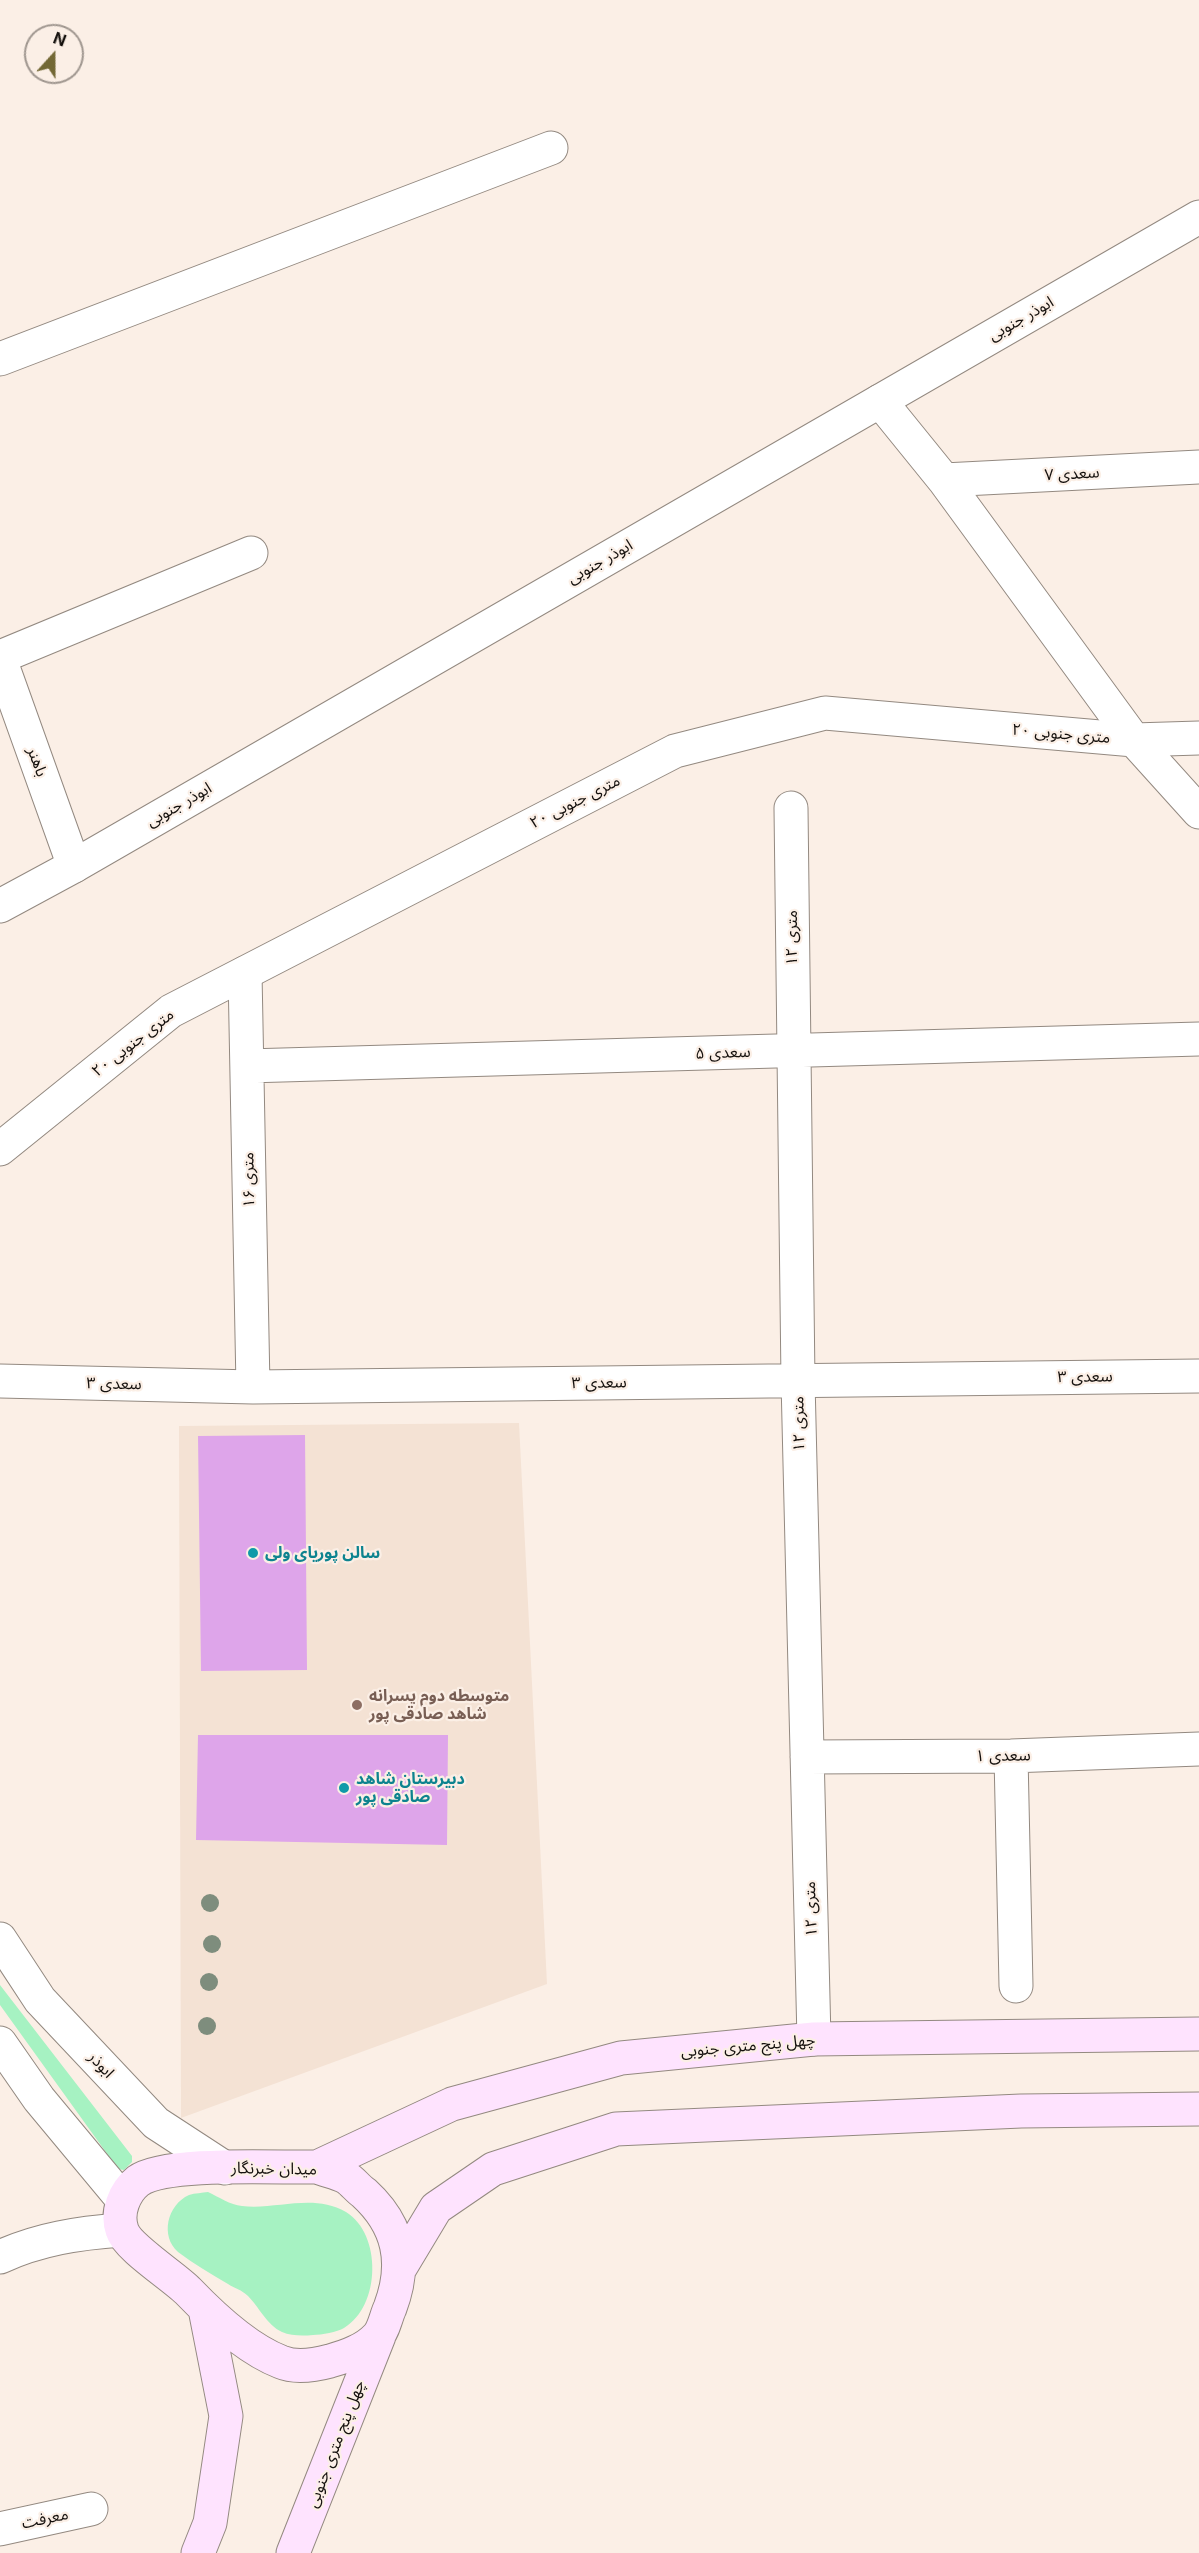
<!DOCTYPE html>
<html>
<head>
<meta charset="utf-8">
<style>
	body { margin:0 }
	#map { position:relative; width:1199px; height:2553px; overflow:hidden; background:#fbefe6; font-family:Inter,sans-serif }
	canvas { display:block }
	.north { position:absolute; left:24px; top:24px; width:60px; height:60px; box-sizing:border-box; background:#fbefe6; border:2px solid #9f968f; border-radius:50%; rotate:21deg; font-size:16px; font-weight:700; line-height:24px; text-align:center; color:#14100d }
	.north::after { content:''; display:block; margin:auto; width:21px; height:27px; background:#736835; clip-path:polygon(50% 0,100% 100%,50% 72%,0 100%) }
</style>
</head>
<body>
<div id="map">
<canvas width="1199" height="2553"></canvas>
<div class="north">N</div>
</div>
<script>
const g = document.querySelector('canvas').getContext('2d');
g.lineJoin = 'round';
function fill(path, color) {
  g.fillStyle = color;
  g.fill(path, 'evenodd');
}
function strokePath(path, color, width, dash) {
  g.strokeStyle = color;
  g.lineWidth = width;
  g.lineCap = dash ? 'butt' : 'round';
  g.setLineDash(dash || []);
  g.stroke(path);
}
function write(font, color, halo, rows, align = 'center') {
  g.font = font + ' Inter,"Noto Sans Arabic",sans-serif';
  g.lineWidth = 4.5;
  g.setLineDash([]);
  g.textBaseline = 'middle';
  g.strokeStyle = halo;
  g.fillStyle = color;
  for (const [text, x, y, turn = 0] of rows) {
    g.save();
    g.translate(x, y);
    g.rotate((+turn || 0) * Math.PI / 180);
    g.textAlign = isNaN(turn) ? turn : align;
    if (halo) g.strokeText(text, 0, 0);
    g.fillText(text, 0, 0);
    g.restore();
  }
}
fill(new Path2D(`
	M 519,1423 L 547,1984 L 181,2118 L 179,1426 Z`), '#f4e2d4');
fill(new Path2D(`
	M 0,1985 L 132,2156 L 132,2162 L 124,2170 L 118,2169 L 0,2005 Z
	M 208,2192 C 219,2197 230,2205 242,2206 C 277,2210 313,2193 346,2212 C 382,2234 381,2306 344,2328 C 337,2332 322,2335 313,2335 C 303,2336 291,2336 282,2332 C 267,2325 259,2307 248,2296 C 242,2290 234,2288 228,2284 C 211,2274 194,2264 178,2252 C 160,2236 167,2205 189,2195 C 195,2193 202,2193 208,2192 Z`), '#a6f2c2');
fill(new Path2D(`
	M 305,1435 L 307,1670 L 201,1671 L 198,1436 Z
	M 198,1735 L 448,1735 L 447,1845 L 196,1840 Z`), '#dea5ea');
const minor = new Path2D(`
	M 0,359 L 551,148
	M 880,401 L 944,480 L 1134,740 L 1199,738
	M 944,480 L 1199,467
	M 0,657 L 251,553
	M 0,659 L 74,866
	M 791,808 L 798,1381 L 814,2039
	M 245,973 L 253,1387
	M 247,1066 L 1199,1039
	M 0,1381 L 253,1387 L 1199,1376
	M 1011,1756 L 1016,1986
	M 807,1757 L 1011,1756 L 1199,1749
	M 0,2529 L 91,2509`);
const tertiary = new Path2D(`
	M 0,906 L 74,866 L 1199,217
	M 0,1149 L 171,1011 L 675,751 L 825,713 L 1134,740 L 1199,812
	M 0,1939 L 40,2000 L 156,2123 L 225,2168
	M 0,2043 L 39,2099 L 123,2200
	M 0,2257 C 39,2239 79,2233 121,2230`);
const secondary = new Path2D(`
	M 317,2167 L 452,2104 L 621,2058 L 814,2039 L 1199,2034
	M 317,2167 C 327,2171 339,2173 347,2178 C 353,2182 358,2189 364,2193 C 399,2225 407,2263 390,2308 C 386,2316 384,2330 377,2337 C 365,2350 347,2356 330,2361 C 315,2365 295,2368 281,2362 C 247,2349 212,2316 188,2291 C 173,2276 127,2247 122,2230 C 116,2213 124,2192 138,2181 C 166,2161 279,2168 317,2167 Z
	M 400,2268 L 436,2208 L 493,2169 L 616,2129 L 1021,2111 L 1199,2109
	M 198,2553 L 210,2523 L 226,2416 L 205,2309
	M 293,2553 L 379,2336`);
strokePath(minor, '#938980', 35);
strokePath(tertiary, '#938980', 35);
strokePath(secondary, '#938980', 35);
strokePath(minor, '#fff', 33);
strokePath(tertiary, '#fff', 33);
strokePath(secondary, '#fee3fe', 33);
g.fillStyle = '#7e8d7d';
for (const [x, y] of [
	[210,1903],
	[212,1944],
	[209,1982],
	[207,2026]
]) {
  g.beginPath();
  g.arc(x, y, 9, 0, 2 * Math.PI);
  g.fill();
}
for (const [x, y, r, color] of [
	[253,1553,6,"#0f9aa8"],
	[357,1705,6,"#8d6e63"],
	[344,1788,6,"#0f9aa8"]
]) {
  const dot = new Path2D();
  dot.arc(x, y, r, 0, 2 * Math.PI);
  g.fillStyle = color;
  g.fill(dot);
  strokePath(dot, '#fbefe6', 2);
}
write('16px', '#14100d', '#fbefe6', [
	["ابوذر جنوبی",1021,319,-30],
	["سعدی ۷",1072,474,-3],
	["ابوذر جنوبی",600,562,-30],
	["۲۰ متری جنوبی",1061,734,5],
	["باهنر",37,762,70],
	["۲۰ متری جنوبی",575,802,-27],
	["ابوذر جنوبی",179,805,-30],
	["۱۲ متری",792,938,-90],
	["۲۰ متری جنوبی",133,1043,-38],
	["سعدی ۵",723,1053,-2],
	["۱۶ متری",249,1180,-91],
	["سعدی ۳",1085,1377,-1],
	["سعدی ۳",599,1383,-1],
	["سعدی ۳",114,1384,1],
	["۱۲ متری",799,1424,-91],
	["سعدی ۱",1003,1756,-1],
	["۱۲ متری",811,1909,-92],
	["چهل پنج متری جنوبی",748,2046,-5],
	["ابوذر",101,2065,47],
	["میدان خبرنگار",274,2169,1],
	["چهل پنج متری جنوبی",336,2444,-69],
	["معرفت",45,2519,-12]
]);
write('bold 16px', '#0d838f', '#fbefe6', [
	["سالن پوریای ولی",265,1553],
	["دبیرستان شاهد",356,1779],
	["صادقی پور",356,1797]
], 'left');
write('bold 16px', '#785e54', '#fbefe6', [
	["متوسطه دوم پسرانه",369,1696],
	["شاهد صادقی پور",369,1714]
], 'left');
</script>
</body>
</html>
